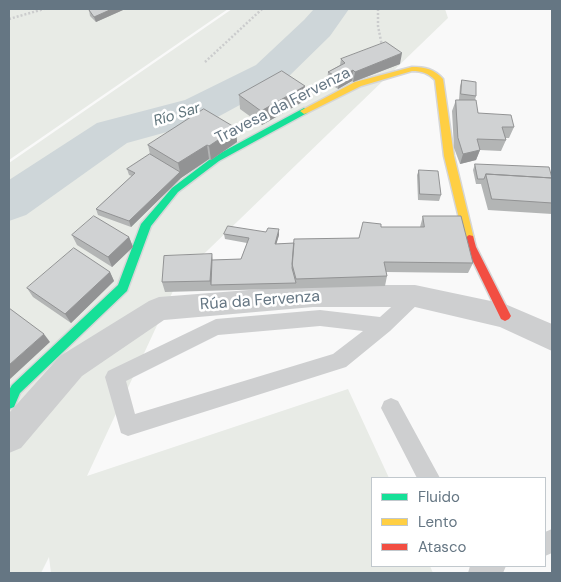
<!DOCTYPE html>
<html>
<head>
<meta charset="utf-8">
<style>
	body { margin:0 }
	#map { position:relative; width:561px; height:582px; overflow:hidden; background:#f9f9f9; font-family:"DM Sans",sans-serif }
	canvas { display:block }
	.frame { position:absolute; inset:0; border:10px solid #657683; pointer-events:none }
	.legend { position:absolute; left:371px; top:477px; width:175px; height:90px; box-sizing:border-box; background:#fff; border:1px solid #c1c8cd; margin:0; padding:6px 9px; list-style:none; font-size:15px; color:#657683 }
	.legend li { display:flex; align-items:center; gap:10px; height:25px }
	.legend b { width:25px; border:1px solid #c1c8cd }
</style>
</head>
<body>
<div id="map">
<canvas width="561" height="582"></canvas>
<div class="frame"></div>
<ul class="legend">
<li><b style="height:6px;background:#16e098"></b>Fluido</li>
<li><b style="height:6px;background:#ffcf43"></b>Lento</li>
<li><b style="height:6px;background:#f24e42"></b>Atasco</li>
</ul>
</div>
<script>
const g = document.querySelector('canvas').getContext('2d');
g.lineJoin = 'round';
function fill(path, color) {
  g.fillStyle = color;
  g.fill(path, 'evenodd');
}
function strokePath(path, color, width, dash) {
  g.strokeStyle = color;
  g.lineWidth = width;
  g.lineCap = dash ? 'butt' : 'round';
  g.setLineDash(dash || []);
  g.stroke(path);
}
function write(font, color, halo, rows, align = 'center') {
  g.font = font + ' "DM Sans",sans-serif';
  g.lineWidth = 5;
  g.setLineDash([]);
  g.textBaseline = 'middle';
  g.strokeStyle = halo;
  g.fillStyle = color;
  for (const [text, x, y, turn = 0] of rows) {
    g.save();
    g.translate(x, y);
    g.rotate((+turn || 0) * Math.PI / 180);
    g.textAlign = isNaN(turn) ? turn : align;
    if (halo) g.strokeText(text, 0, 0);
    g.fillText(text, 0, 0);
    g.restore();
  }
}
fill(new Path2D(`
	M 9,9 L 228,9 L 9,160 Z
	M 232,9 L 445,9 L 448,18 L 179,278 L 87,476 L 348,389 L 389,478 L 372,478 L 372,566 L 430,566 L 433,573 L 51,573 L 49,557 L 41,573 L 9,573 L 9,163 Z`), '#e8ebe6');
fill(new Path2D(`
	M 314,9 L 349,9 L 330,36 L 284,81 L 214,119 L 127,143 L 26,215 L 9,221 L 9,180 L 97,123 L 185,100 L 256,65 L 304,20 Z`), '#ced6d9');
const fast = new Path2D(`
	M 304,108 L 308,111 L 307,113 L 219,161 L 178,192 L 151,226 L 127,291 L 20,393 L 14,407 L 9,409 L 9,390 L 12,385 L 118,285 L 141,224 L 172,188 L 213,157 Z`);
const slow = new Path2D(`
	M 412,67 C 425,67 434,69 443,79 L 454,156 L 474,239 L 473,242 L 469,243 L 464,239 L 444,156 L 435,80 C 428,73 422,71 412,71 L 361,86 L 307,113 L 304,114 L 300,111 L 355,82 Z`);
const jam = new Path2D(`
	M 469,235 L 473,236 L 476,247 L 511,316 L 509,319 L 505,321 L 501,319 L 466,247 L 464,239 Z`);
strokePath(fast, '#d5d6d7', 3);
strokePath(slow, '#d5d6d7', 3);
strokePath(jam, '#d5d6d7', 3);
strokePath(new Path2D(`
	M 378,9 L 378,26 L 382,46
	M 9,19 L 44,9
	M 205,62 L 262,9`), '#cbcccd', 2.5, [2, 2]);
fill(new Path2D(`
	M 415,289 L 421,291 L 424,296 L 421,301 L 390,331 L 346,367 L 128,436 L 121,433 L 105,377 L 108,371 L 216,319 L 320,310 L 380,317 L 409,291 ZM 320,326 L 363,331 L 333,354 L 135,414 L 126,381 L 218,335 Z
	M 391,398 L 398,401 L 440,478 L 417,478 L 381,408 L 384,401 Z
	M 552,529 L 552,553 L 545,556 L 545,532 Z
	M 470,566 L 506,566 L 503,573 L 468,573 Z`), '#cecfd0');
fill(new Path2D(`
	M 313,285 L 415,285 L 505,304 L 552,324 L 552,351 L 500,327 L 415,307 L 313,307 L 164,320 L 82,376 L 21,448 L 9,453 L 9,413 L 60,356 L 149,301 L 159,297 Z`), '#cecfd0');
fill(fast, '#16e098');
fill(slow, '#ffcf43');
fill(jam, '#f24e42');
fill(new Path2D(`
	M 89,10 L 123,10 L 96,22 L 90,16 Z
	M 341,59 L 400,64 L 353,82 L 352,81 L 338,89 L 327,82 L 328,72 L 340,65 Z
	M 462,80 L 476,96 L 475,100 L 478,113 L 514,127 L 509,138 L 505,138 L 506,140 L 501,151 L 480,150 L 476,160 L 460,164 L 454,148 L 452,111 L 456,100 L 459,100 L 460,86 Z
	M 305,86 L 304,101 L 262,125 L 240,109 L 239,95 Z
	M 236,128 L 237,142 L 211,160 L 209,159 L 181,178 L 131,227 L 98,215 L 96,209 L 132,176 L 129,175 L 127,169 L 150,154 L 148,145 Z
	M 475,164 L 552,178 L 552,214 L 488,210 L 481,184 L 476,184 L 473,170 Z
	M 419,170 L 441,195 L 439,201 L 418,200 L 417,175 Z
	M 423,216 L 473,263 L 468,273 L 386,272 L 387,276 L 385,286 L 165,292 L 162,282 L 212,260 L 241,259 L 247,243 L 225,239 L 224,234 L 279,235 L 276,244 L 294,243 L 359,238 L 381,227 L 420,227 Z
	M 72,235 L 129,237 L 133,247 L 112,267 L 77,245 Z
	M 110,272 L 114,281 L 71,323 L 33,297 L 27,288 Z`), '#b3b5b5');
fill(new Path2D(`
	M 112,9 L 122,9 L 123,10 L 96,22 L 94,17 Z
	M 402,53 L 400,64 L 353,82 L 355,72 Z
	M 353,70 L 352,81 L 338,89 L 339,78 Z
	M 305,86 L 304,101 L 262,125 L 261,111 Z
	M 236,128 L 237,142 L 211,160 L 209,146 Z
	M 207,145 L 209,159 L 181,178 L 131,227 L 129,221 L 180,172 L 178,163 Z
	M 480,150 L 476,160 L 460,164 L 463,154 Z
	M 279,229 L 279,235 L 275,249 L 275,244 Z
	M 129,237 L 133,247 L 112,267 L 108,257 Z
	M 212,254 L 213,264 L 211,285 L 210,281 Z
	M 110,272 L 114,281 L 71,323 L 65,314 Z
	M 44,334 L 50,342 L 9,380 L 9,365 Z`), '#929394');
const building = new Path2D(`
	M 92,9 L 112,9 L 94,17 L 89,10 Z
	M 386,42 L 402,53 L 355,72 L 353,70 L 339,78 L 328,72 L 345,63 L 341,59 Z
	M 282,71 L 305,86 L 261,111 L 239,95 Z
	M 462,80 L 476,82 L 476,96 L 461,94 Z
	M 456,100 L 476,100 L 478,113 L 511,115 L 514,127 L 502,127 L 506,140 L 477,139 L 480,150 L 463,154 L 458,138 Z
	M 204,109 L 236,128 L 209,146 L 207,145 L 178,163 L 148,145 Z
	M 150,154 L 180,172 L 129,221 L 96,209 L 135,173 L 127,169 Z
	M 475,164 L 549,167 L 552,178 L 486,174 L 484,179 L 478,179 Z
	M 419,170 L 438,171 L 441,195 L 420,194 Z
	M 486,174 L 552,178 L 552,203 L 492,199 Z
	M 94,216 L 129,237 L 108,257 L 72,235 Z
	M 423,216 L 461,216 L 473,263 L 384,262 L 387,276 L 296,279 L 292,264 L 294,239 L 359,238 L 363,222 L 381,224 L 381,227 L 424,227 Z
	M 228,226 L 266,232 L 268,228 L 279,229 L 275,244 L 294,243 L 292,268 L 296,283 L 211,285 L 212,260 L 241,259 L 249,238 L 224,234 Z
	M 74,248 L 110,272 L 65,314 L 27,288 Z
	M 212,254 L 210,281 L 162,282 L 164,256 Z
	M 9,308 L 44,334 L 9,365 Z`);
fill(building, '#d0d2d3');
strokePath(building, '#929394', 1);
write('italic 15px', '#60757c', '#fff', [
	["Río Sar",177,115,-17]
]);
write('16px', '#657683', '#fff', [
	["Travesa da Fervenza",283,106,-27],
	["Rúa da Fervenza",260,301,-4]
]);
</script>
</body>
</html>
